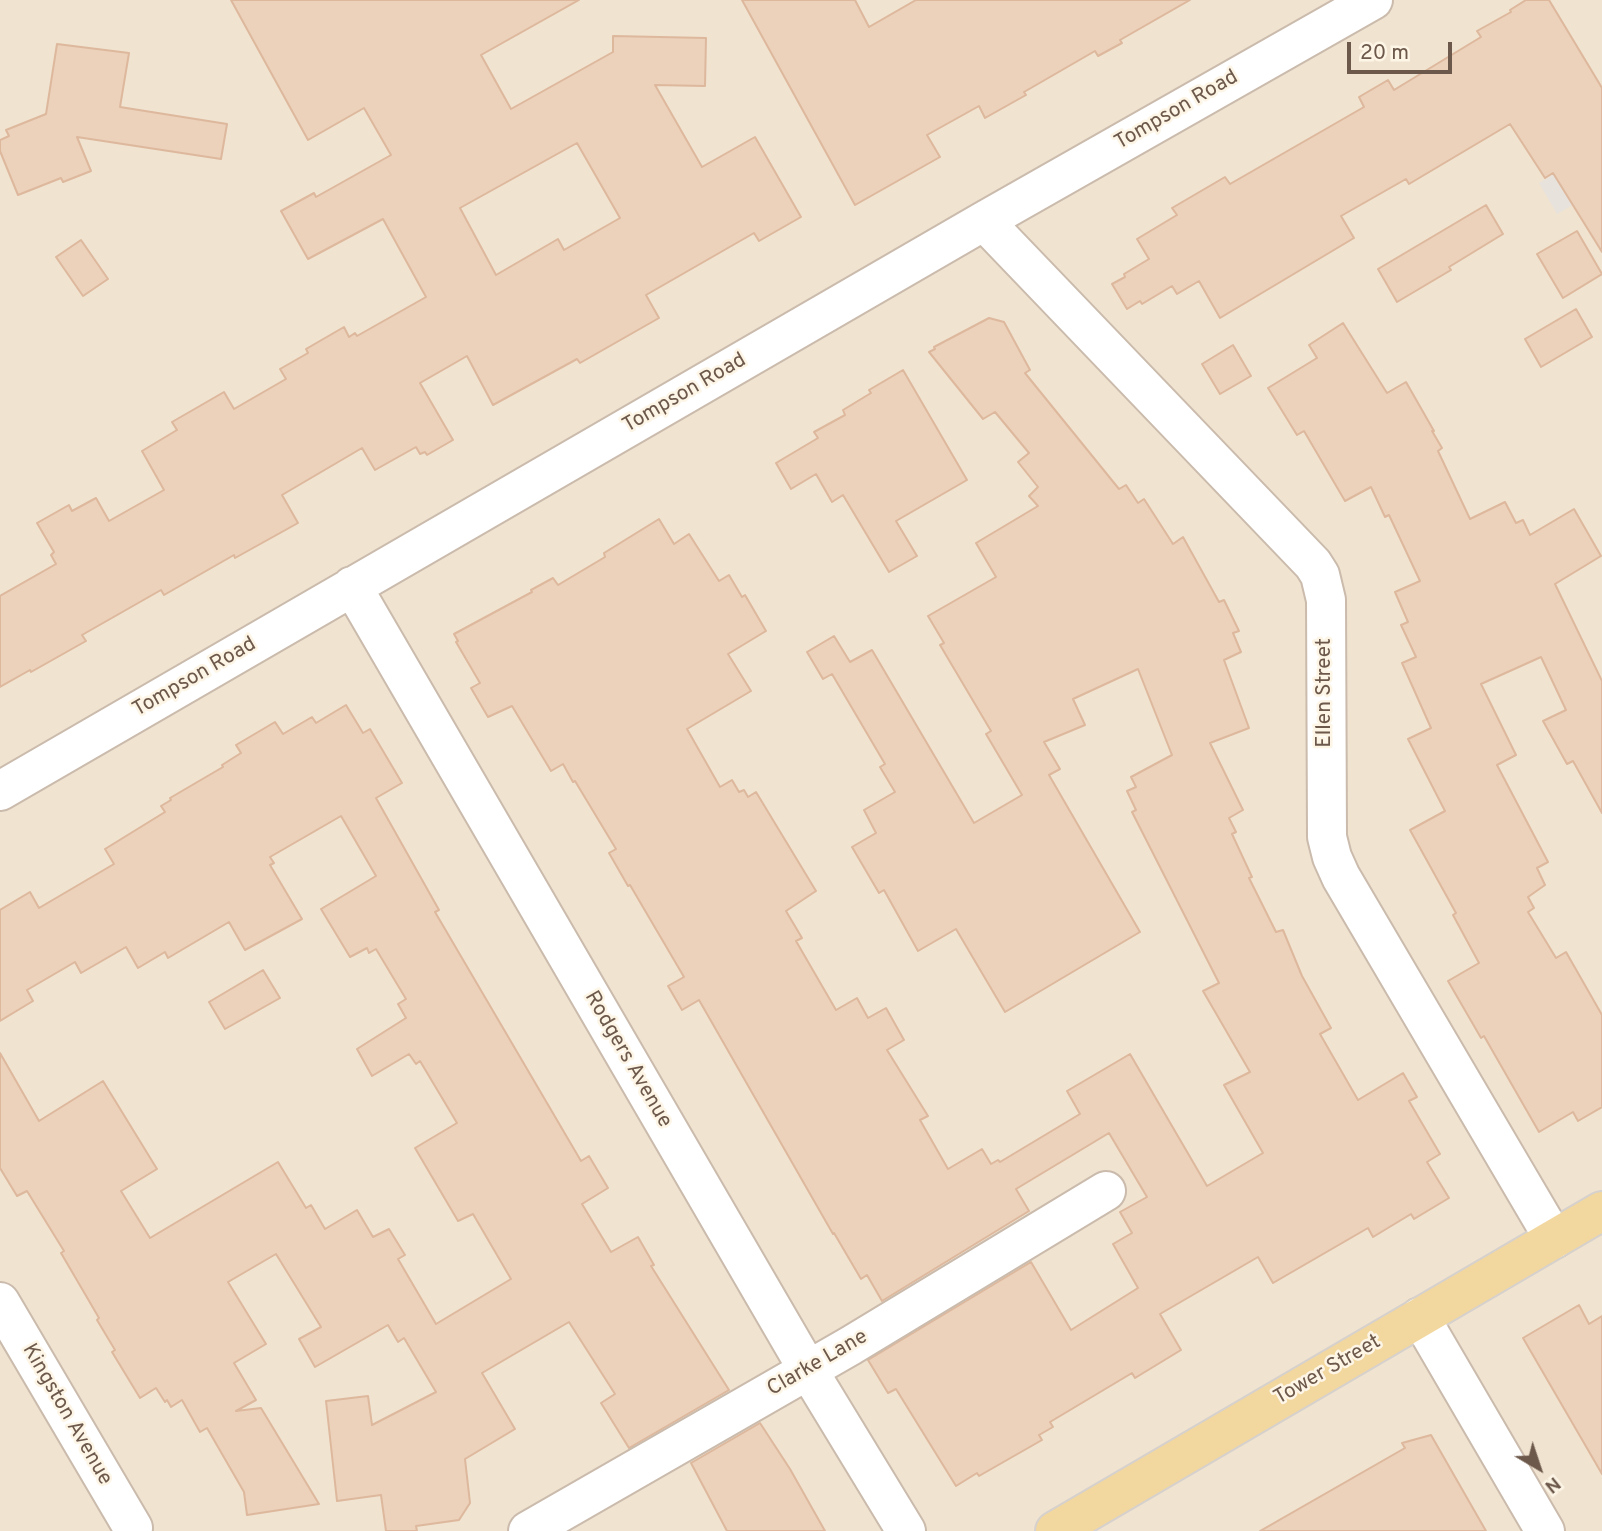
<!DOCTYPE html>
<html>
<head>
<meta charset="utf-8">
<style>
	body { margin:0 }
	#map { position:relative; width:1602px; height:1531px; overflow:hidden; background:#f9f1e1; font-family:Overpass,sans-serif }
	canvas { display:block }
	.north { position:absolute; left:1504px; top:1433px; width:70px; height:70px; -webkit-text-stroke:5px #fdf5e6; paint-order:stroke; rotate:141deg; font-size:19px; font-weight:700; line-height:28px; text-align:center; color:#6d594b }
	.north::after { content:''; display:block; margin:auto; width:24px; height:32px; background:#6d594b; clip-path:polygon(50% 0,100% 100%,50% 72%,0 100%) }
	.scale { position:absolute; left:1347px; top:42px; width:105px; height:32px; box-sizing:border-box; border:4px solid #6d594b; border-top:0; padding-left:9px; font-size:21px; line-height:24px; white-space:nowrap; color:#6d594b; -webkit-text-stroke:5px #fdf5e6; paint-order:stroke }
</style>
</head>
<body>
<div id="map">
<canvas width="1602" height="1531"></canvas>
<div class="north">N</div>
<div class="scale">20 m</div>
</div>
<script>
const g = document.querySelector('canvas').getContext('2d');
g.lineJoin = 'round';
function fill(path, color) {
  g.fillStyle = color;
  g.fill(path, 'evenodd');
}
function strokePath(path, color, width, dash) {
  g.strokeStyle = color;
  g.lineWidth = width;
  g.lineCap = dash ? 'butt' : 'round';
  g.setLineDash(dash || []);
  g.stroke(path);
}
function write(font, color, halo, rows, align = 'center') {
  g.font = font + ' Overpass,sans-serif';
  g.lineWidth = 5;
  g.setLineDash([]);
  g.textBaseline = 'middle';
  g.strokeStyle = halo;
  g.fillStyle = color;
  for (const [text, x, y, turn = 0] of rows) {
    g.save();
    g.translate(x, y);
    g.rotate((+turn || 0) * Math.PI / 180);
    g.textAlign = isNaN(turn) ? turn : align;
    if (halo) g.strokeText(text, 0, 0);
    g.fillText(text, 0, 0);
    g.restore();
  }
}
fill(new Path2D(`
	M 0,0 L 1602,0 L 1602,1531 L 0,1531 Z`), '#f0e3d0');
fill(new Path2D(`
	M 1602,146 L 1602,188 L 1557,214 L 1539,183 Z`), '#e8e2dc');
const building = new Path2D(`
	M 231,0 L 579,0 L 481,55 L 511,109 L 613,52 L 613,36 L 706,38 L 705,86 L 655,85 L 702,167 L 755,137 L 801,217 L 759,241 L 754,233 L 646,295 L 659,318 L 580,363 L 577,359 L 493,405 L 467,356 L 420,383 L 453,440 L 427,455 L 425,452 L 420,454 L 416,447 L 375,470 L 362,448 L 282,495 L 298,523 L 235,558 L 234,555 L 164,595 L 161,590 L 82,635 L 86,641 L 31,672 L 30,670 L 0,687 L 0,596 L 56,564 L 51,555 L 54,552 L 37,523 L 69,505 L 72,511 L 96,498 L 109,521 L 164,490 L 142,451 L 177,430 L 172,422 L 224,392 L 234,409 L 286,379 L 280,369 L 308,353 L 306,349 L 344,327 L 349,337 L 355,333 L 357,336 L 426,297 L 383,219 L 308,259 L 281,211 L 314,193 L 316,197 L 391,155 L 364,108 L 308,140 ZM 577,143 L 620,218 L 564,250 L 558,239 L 496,275 L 460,208 Z
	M 742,0 L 855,0 L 869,27 L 916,0 L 1190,0 L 1120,40 L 1122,43 L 1098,56 L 1095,51 L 1024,92 L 1026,95 L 985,118 L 979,106 L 927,135 L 940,157 L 855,205 Z
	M 1526,0 L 1549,0 L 1602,88 L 1602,252 L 1553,173 L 1545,178 L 1510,124 L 1409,184 L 1406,179 L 1341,216 L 1354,238 L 1220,318 L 1199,281 L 1177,294 L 1172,286 L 1142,304 L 1140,301 L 1127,309 L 1112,284 L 1125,277 L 1124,274 L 1149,259 L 1137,239 L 1177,215 L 1172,208 L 1225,177 L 1230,184 L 1364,107 L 1359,97 L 1388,80 L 1394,90 L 1481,37 L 1477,31 L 1511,12 L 1510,10 Z
	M 57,44 L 129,53 L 120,107 L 227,124 L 221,159 L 77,137 L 91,171 L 63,182 L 61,178 L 18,195 L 0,151 L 0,140 L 9,136 L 6,130 L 46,114 Z
	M 1486,205 L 1503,234 L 1449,267 L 1451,270 L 1397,302 L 1378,269 Z
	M 1577,231 L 1602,274 L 1563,298 L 1537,254 Z
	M 81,240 L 108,279 L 83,296 L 56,257 Z
	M 1576,309 L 1592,337 L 1541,367 L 1525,339 Z
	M 989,318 L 1004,322 L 1030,370 L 1025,373 L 1119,489 L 1126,485 L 1138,503 L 1144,499 L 1173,544 L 1183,537 L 1219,602 L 1224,600 L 1239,631 L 1233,633 L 1241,652 L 1224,660 L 1249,728 L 1210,743 L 1243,810 L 1229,818 L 1236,832 L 1232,834 L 1252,877 L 1249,878 L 1276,932 L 1283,930 L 1302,976 L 1331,1028 L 1320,1034 L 1358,1100 L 1403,1073 L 1417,1097 L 1409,1101 L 1440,1154 L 1427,1162 L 1449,1198 L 1414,1219 L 1411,1214 L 1373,1237 L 1368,1228 L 1273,1283 L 1258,1257 L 1160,1314 L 1181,1350 L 1135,1378 L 1132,1373 L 1050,1422 L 1053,1427 L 1039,1435 L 1042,1440 L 979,1476 L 977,1473 L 956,1486 L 896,1389 L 888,1393 L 868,1360 L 1031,1262 L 1071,1330 L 1138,1288 L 1113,1244 L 1132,1233 L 1120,1212 L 1147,1197 L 1109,1133 L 1016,1189 L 1029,1211 L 882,1301 L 867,1275 L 861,1279 L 834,1233 L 833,1234 L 699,1000 L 682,1010 L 668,986 L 684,977 L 630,885 L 628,886 L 609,853 L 616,849 L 575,781 L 573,782 L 563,764 L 551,771 L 512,706 L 488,717 L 471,688 L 480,683 L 456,642 L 458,641 L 454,634 L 532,592 L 531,590 L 553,578 L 558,585 L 605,557 L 604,553 L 659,519 L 674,544 L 689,534 L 719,581 L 729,575 L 742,597 L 745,595 L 766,631 L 728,654 L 751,691 L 687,729 L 720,787 L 732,780 L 739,792 L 744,790 L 748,797 L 756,792 L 816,891 L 786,911 L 802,938 L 796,941 L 836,1010 L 857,998 L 868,1018 L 886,1008 L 904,1040 L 887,1050 L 928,1116 L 920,1120 L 948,1169 L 982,1149 L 991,1164 L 998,1160 L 1000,1162 L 1080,1114 L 1067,1091 L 1130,1054 L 1207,1186 L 1263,1153 L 1224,1085 L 1250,1072 L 1203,991 L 1219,983 L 1132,812 L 1136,810 L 1127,791 L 1136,787 L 1131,777 L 1172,755 L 1138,669 L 1073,699 L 1085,725 L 1044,742 L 1060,769 L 1049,775 L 1140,932 L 1005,1012 L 956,929 L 918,951 L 884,890 L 879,893 L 852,847 L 876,833 L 864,810 L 895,792 L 880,767 L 885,764 L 832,674 L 823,679 L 807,652 L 834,636 L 850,662 L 872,650 L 974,823 L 1022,795 L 986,734 L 991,731 L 940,645 L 944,643 L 928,616 L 996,577 L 976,543 L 1038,506 L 1029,496 L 1038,487 L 1018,462 L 1029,453 L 995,412 L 983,419 L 929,352 L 935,349 L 934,347 Z
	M 1343,323 L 1387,393 L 1406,382 L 1434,431 L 1432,431 L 1442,448 L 1438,451 L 1470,519 L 1505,502 L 1516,523 L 1523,520 L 1530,535 L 1574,509 L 1601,556 L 1555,584 L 1602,681 L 1602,813 L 1573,761 L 1567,764 L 1543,721 L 1566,710 L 1541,657 L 1481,684 L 1516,755 L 1497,765 L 1548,862 L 1537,868 L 1545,885 L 1528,897 L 1534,908 L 1528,912 L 1556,958 L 1566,952 L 1602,1015 L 1602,1107 L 1578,1121 L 1573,1112 L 1539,1132 L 1484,1036 L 1481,1038 L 1448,981 L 1479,963 L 1453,915 L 1456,913 L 1410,830 L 1445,811 L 1408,739 L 1431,728 L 1402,663 L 1416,657 L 1401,625 L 1408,622 L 1395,592 L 1420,581 L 1389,515 L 1385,517 L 1371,487 L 1345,501 L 1304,431 L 1297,435 L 1268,388 L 1317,358 L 1309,345 Z
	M 1233,345 L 1251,376 L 1220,394 L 1202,364 Z
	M 903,370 L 967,480 L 896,521 L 917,556 L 889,572 L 843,495 L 832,502 L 816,474 L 791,489 L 776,463 L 818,438 L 814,432 L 845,415 L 843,410 L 871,393 L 869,390 Z
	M 346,705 L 363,733 L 370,729 L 402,783 L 376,798 L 439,910 L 435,912 L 581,1161 L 589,1156 L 608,1188 L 582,1204 L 611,1252 L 638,1237 L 654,1265 L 651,1266 L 729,1390 L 629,1448 L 601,1403 L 615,1394 L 569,1322 L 482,1373 L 515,1429 L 465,1459 L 470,1503 L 459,1520 L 416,1526 L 417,1531 L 386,1531 L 381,1495 L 337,1501 L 326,1401 L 368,1396 L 372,1425 L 436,1392 L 404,1338 L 398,1342 L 388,1325 L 315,1367 L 299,1339 L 321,1327 L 276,1254 L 228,1282 L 266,1344 L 234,1363 L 256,1400 L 236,1411 L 261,1408 L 319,1504 L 247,1515 L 244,1492 L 207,1428 L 200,1432 L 182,1400 L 171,1407 L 167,1400 L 165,1402 L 156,1388 L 140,1398 L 112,1352 L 115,1350 L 97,1320 L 99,1318 L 61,1253 L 64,1251 L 27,1191 L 17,1196 L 0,1168 L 0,1053 L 39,1121 L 103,1081 L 157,1169 L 121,1191 L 150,1238 L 278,1162 L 306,1208 L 311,1205 L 325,1229 L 357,1210 L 373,1237 L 389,1229 L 405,1255 L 398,1259 L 436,1324 L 511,1279 L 473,1214 L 458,1221 L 415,1148 L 457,1123 L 420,1061 L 416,1064 L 409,1054 L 372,1076 L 357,1049 L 406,1018 L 398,1004 L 406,999 L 376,949 L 369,953 L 367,948 L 350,957 L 321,909 L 376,876 L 341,816 L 270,857 L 274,863 L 270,865 L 302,919 L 245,950 L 229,922 L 168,958 L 165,952 L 138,968 L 126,947 L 81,973 L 75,962 L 27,990 L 33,1001 L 0,1021 L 0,910 L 30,892 L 39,908 L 114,864 L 105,849 L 165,812 L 161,806 L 171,800 L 170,798 L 223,767 L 222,765 L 241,753 L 236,745 L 275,722 L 283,734 L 312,717 L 316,723 Z
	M 263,970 L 280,998 L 225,1029 L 209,1002 Z
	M 1579,1305 L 1589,1324 L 1602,1316 L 1602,1474 L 1523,1338 Z
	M 760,1423 L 790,1469 L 825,1531 L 727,1531 L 691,1463 Z
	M 1431,1435 L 1486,1531 L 1260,1531 L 1405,1448 L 1402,1443 Z`);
fill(building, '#ecd1bb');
strokePath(building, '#ddb89d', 2);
const minor = new Path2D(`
	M 984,221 L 1313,564 L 1320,575 L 1326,600 L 1327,837 L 1332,857 L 1341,877 L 1554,1239
	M 352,586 L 808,1370 L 906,1531
	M 0,791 L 984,221 L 1373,0
	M 0,1302 L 133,1528
	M 1420,1317 L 1545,1531
	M 528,1531 L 850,1346 L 1106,1191`);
const major = new Path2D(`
	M 1055,1531 L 1602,1211`);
strokePath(minor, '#cabbac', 42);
strokePath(major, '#d6d1cd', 42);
strokePath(minor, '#fff', 38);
strokePath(major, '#f2d79f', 38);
write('21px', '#6d594b', '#fdf5e6', [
	["Tompson Road",1177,111,-30],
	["Tompson Road",685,394,-30],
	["Tompson Road",195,678,-30],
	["Ellen Street",1326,693,-90],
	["Rodgers Avenue",627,1060,60],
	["Clarke Lane",818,1364,-30],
	["Tower Street",1328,1371,-30],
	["Kingston Avenue",66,1415,60]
]);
</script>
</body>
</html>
